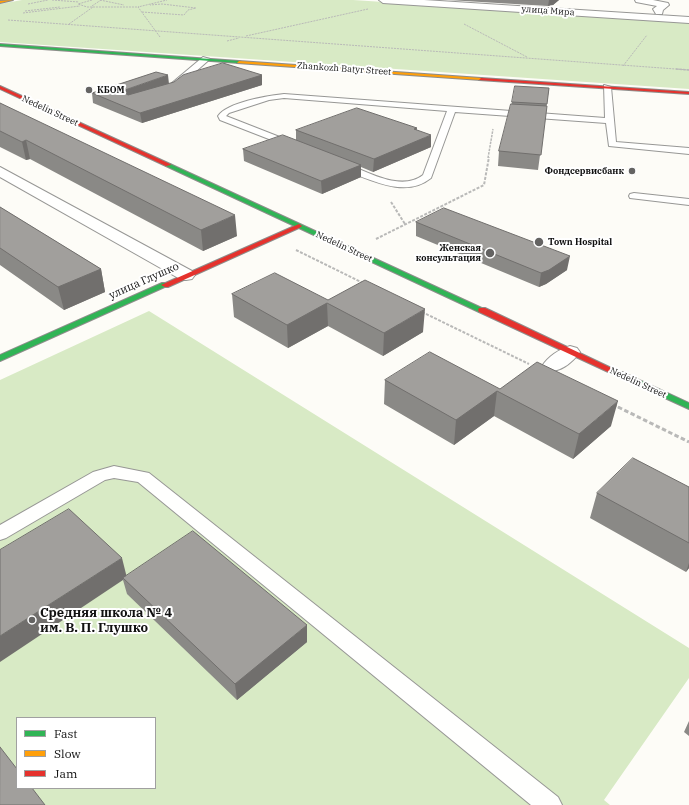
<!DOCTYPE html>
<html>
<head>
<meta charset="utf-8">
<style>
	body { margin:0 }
	#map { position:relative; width:689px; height:805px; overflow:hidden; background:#fdfcf7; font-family:"IBM Plex Serif",serif }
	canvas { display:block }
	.legend { position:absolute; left:16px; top:717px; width:140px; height:72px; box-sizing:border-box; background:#fff; border:1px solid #a0a0a0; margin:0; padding:5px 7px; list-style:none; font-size:12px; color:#111 }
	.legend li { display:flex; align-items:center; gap:8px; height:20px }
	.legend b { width:20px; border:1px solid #a0a0a0 }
</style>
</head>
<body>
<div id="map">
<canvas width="689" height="805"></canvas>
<ul class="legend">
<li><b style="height:5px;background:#30b455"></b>Fast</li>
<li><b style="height:5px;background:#ff9f0a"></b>Slow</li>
<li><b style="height:5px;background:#e5322d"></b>Jam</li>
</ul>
</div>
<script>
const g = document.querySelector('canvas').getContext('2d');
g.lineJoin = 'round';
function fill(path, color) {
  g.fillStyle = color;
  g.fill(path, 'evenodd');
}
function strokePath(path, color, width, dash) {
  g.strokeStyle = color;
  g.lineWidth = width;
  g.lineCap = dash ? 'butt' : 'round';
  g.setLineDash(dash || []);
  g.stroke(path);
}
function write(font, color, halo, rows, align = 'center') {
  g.font = font + ' "IBM Plex Serif",serif';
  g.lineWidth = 4;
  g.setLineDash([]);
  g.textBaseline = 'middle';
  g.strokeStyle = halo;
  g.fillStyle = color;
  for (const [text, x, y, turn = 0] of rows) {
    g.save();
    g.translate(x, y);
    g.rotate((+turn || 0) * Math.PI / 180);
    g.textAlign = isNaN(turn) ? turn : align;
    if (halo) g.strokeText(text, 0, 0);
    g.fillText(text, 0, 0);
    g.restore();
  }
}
fill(new Path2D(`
	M 22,0 L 353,0 L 689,22 L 689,89 L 0,42 L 0,4 Z
	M 149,311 L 689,648 L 689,678 L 604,800 L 610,805 L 0,805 L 0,380 ZM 17,718 L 155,718 L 155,788 L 17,788 Z`), '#d8eac5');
const lane = new Path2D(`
	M 203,57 L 210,59 L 178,87 L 172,87 L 172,83 Z
	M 604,85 L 611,87 L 616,142 L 689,148 L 689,154 L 609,146 L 606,123 L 455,112 L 431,178 C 409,196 380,184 357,175 C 350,172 341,170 337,165 L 342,162 L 345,163 C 368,172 401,192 423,175 L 447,111 L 284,98 L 269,100 L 229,113 L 226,116 L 295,143 L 297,145 L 292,148 L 220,120 L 218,116 C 228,102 267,96 284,94 L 605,118 Z
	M 634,193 L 689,199 L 689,205 L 630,198 L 629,196 L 630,194 Z
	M 114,466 L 149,473 L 558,797 L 562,805 L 531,805 L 138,482 L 114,478 L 105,480 L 6,538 L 0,540 L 0,525 L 93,472 Z`);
const street = new Path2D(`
	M 379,0 L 424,0 L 689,17 L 689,23 L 383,3 Z
	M 635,0 L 653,0 L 668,3 L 669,5 L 663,10 L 662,14 L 656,14 L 653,9 L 657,6 L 636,2 Z
	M 0,167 L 192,271 L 195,275 L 192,279 L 186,280 L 180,279 L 0,177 Z
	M 570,346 L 577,348 L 580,352 C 572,363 559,374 545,370 L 542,366 C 548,357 559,349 570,346 Z`);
const fast = new Path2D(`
	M 0,44 L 239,61 L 241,62 L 239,63 L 0,46 Z
	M 166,164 L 170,164 L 486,310 L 485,312 L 479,312 L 166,166 Z
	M 162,283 L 165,283 L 169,285 L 0,361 L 0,355 Z
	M 622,372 L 689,403 L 689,409 L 619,377 L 618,375 Z`);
const slow = new Path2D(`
	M 13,0 L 0,3 L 0,1 Z
	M 239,61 L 481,78 L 483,79 L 481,80 L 237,63 Z`);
const jam = new Path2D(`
	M 481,78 L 689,92 L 689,94 L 479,80 Z
	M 0,86 L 170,164 L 171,165 L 166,166 L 0,89 Z
	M 299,224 L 302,226 L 301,227 L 168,287 L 165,287 L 161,285 Z
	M 479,308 L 485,308 L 626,375 L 625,377 L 619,377 L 479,312 L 478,310 Z`);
strokePath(lane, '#979795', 2);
strokePath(street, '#979795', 2);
strokePath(fast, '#8e8d8b', 2);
strokePath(slow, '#8e8d8b', 2);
strokePath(jam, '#8e8d8b', 2);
strokePath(new Path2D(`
	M 52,0 L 79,2
	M 92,0 L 78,4 L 87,7 L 139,7
	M 100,0 L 124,5
	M 28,4 L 48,0
	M 92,6 L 101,0
	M 25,11 L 60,7
	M 142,12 L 184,15 L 188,10 L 196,8 L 162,4 L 150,5
	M 23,13 L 80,6
	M 8,20 L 689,70
	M 69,24 L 93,7
	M 464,24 L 527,57
	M 246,36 L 368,9
	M 160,37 L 138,7 L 167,0
	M 227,41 L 239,38
	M 623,66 L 647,35`), '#b9b9b8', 1, [2, 1]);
strokePath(new Path2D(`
	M 676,69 L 689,70
	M 488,158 L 493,129`), '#b9b9b8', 1.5, [2.5, 1]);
strokePath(new Path2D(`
	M 391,202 L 405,224
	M 376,239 L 484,185 L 489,157
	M 296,250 L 363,283
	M 422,312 L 529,364
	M 614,405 L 620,408`), '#b9b9b8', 2, [3, 1.5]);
strokePath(new Path2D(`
	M 618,407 L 689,442`), '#b9b9b8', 3, [4.5, 2.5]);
fill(lane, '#fffffe');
fill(street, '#fffffe');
fill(fast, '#30b455');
fill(slow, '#ff9f0a');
fill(jam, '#e5322d');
fill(new Path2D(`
	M 448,0 L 559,0 L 553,5 L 548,6 Z
	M 262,75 L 262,85 L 142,123 L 93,103 L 92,93 L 169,84 Z
	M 549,88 L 538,170 L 498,166 L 499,151 L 512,102 Z
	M 0,103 L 237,236 L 203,251 L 30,159 L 26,160 L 0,147 Z
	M 417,128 L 417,130 L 431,147 L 373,172 L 361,167 L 361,177 L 322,194 L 244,161 L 243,149 L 296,140 L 296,130 Z
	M 0,207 L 101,269 L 105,292 L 64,310 L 0,265 Z
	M 416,222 L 567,270 L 546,284 L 539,287 L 416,236 Z
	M 232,294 L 328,300 L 423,332 L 383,356 L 328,326 L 288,348 L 234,317 Z
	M 385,380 L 500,389 L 611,426 L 573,459 L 494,416 L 454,445 L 384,404 Z
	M 689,487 L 689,568 L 686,572 L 590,518 L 597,493 Z
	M 0,550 L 126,576 L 307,642 L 237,700 L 127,594 L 123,580 Z
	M 689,721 L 689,736 L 684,732 Z`), '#8a8986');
fill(new Path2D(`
	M 549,0 L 559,0 L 553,5 L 548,6 Z
	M 168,75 L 169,84 L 124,100 L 122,91 Z
	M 262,75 L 262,85 L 142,123 L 140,113 Z
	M 431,135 L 431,147 L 373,172 L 374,159 Z
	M 26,140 L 30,159 L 26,160 L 22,142 Z
	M 361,165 L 361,177 L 322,194 L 321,181 Z
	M 235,215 L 237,236 L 203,251 L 201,230 Z
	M 570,256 L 567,270 L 546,284 L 539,287 L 541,273 Z
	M 101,269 L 105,292 L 64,310 L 58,287 Z
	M 327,303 L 328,326 L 288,348 L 287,325 Z
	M 425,309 L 423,332 L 383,356 L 384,333 Z
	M 497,391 L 494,416 L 454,445 L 456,420 Z
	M 618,401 L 611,426 L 573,459 L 579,434 Z
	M 122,558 L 127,578 L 123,578 L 123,580 L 0,662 L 0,636 Z
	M 689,563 L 689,568 L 686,572 Z
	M 307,625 L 307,642 L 237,700 L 235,684 Z`), '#716f6d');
const building = new Path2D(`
	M 223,63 L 262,75 L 140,113 L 92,93 L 156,72 L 168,75 L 122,91 L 128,95 L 174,82 L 183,75 Z
	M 515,86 L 549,88 L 547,104 L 512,102 Z
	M 0,103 L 235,215 L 201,230 L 26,140 L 22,142 L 0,131 Z
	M 511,104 L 547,106 L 541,155 L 499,151 Z
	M 357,108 L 417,128 L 414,129 L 431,135 L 374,159 L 296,130 Z
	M 283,135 L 361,165 L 321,181 L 243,149 Z
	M 0,207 L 101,269 L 58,287 L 0,248 Z
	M 444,208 L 570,256 L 549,270 L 541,273 L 416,222 Z
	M 275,273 L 328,300 L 365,280 L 425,309 L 384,333 L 327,303 L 287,325 L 232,294 Z
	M 430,352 L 500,389 L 537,362 L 618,401 L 579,434 L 497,391 L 456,420 L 385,380 Z
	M 633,458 L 689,487 L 689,543 L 597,493 Z
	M 69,509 L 122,558 L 0,636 L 0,550 Z
	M 193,531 L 307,625 L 235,684 L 123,578 Z
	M 0,747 L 17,769 L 17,788 L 32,788 L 45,805 L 0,805 Z`);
fill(building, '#a19f9c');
strokePath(building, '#716f6d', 1);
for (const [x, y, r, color] of [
	[89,90,4,"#646362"],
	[632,171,4,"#646362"],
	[539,242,5,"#646362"],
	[490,253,5,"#646362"],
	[32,620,4,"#646362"]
]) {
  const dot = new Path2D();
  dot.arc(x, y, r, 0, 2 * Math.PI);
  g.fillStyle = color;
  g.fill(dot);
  strokePath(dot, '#fff', 1.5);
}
write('9px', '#111', '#fff', [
	["улица Мира",548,11,4],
	["Zhankozh Batyr Street",344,69,4],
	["Nedelin Street",50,111,25],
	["Nedelin Street",344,247,25],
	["Nedelin Street",638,383,25]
]);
write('bold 9px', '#111', '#fff', [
	["КБОМ",97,90],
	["Фондсервисбанк",624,171,"right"],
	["Town Hospital",548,242],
	["Женская",481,248,"right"],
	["консультация",481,258,"right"]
], 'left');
write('11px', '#111', '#fff', [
	["улица Глушко",144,281,-24]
]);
write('bold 13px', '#111', '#fff', [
	["Средняя школа № 4",40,613],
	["им. В. П. Глушко",40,628]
], 'left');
</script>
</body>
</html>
